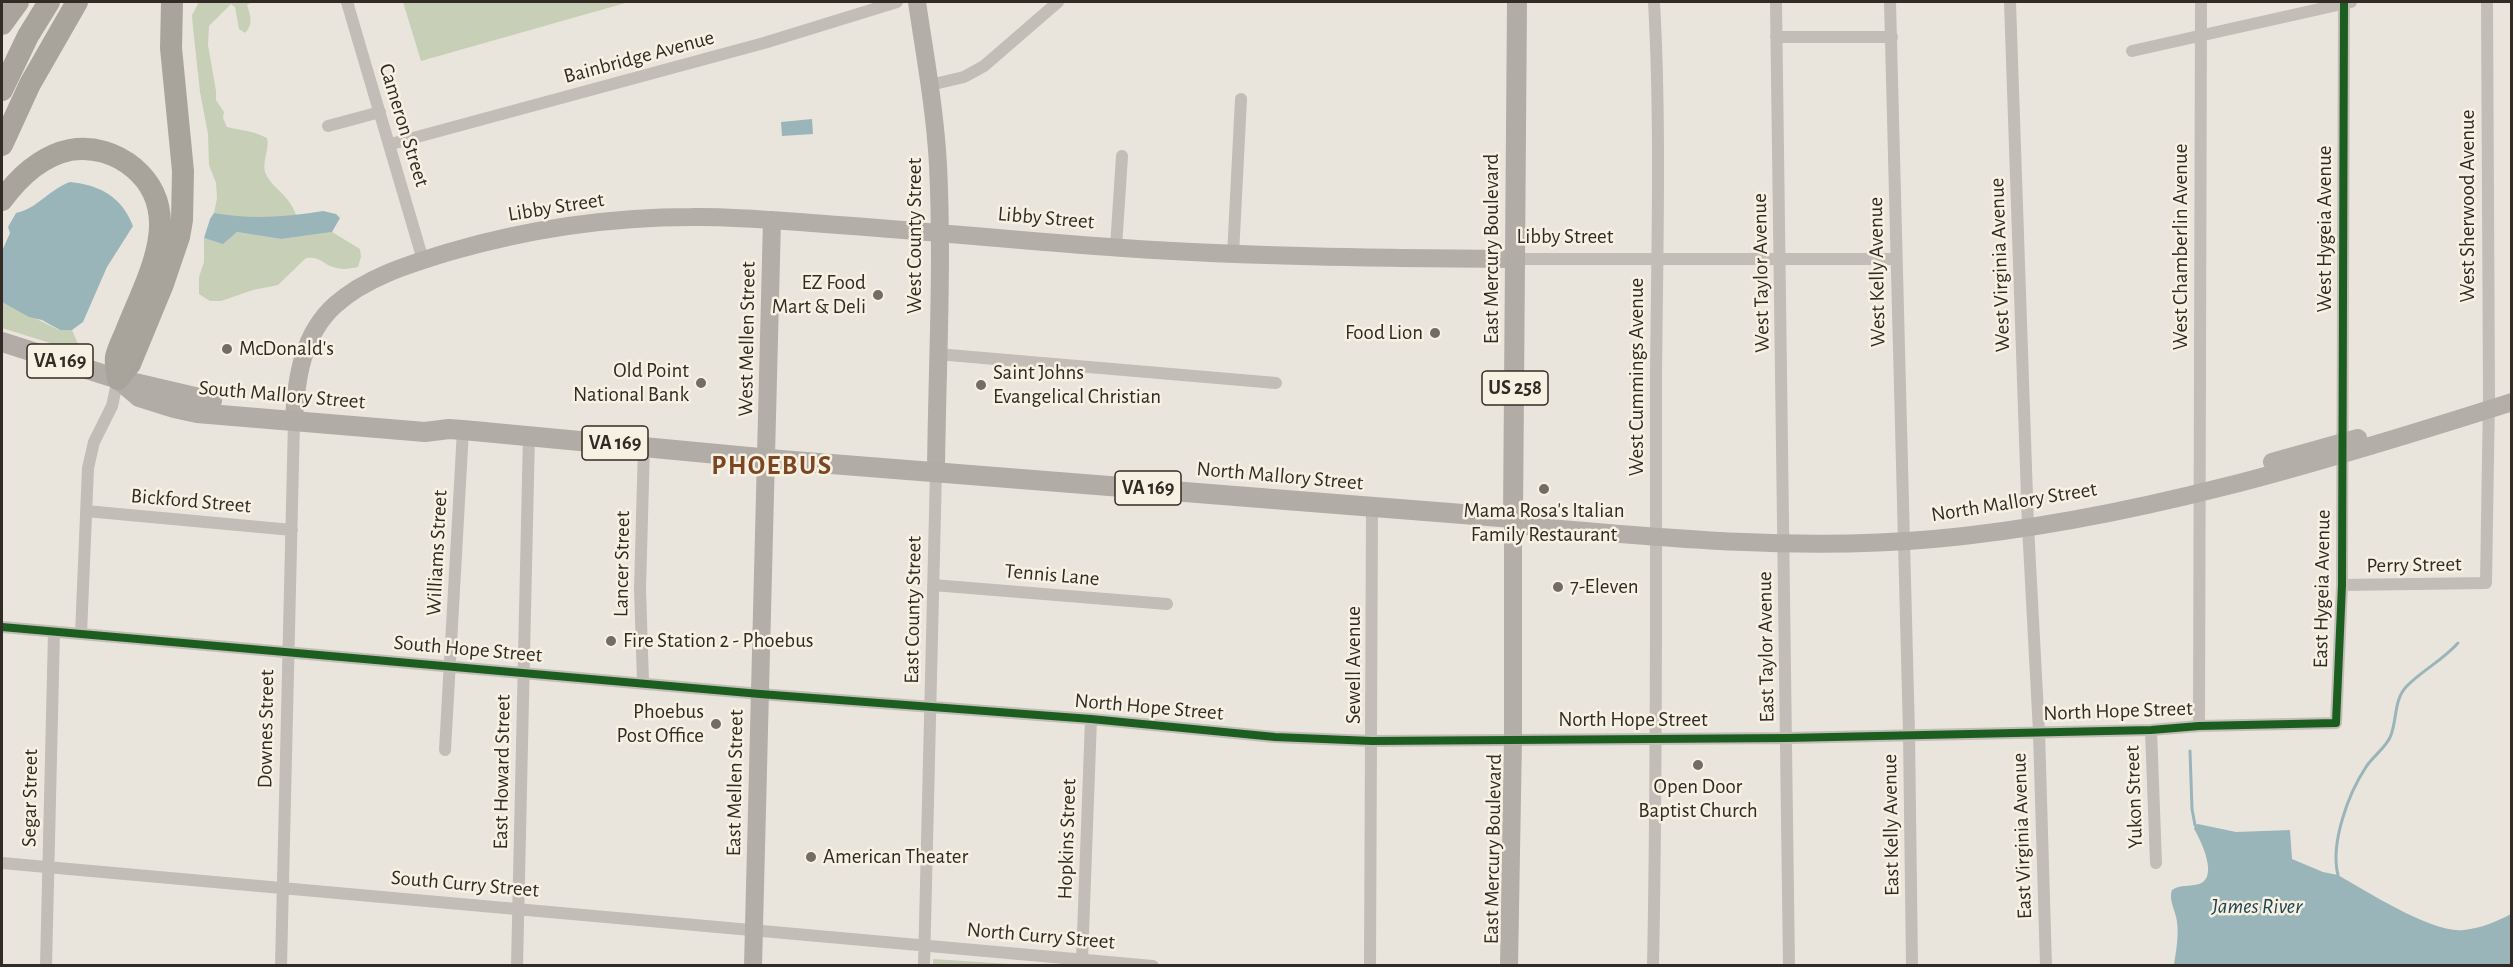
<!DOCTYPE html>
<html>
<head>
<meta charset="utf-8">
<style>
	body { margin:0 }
	#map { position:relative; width:2513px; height:967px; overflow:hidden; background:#e9e5dd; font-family:"Alegreya Sans",sans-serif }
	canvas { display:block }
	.frame { position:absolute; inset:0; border:3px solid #322b25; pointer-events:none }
</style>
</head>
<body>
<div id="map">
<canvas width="2513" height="967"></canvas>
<div class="frame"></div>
</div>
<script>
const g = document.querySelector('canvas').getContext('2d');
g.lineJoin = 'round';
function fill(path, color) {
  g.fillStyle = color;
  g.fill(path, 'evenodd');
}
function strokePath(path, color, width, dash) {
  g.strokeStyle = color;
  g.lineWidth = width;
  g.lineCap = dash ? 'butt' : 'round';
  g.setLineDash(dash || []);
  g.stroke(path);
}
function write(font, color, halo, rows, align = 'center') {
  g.font = font + ' "Alegreya Sans",sans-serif';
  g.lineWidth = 5;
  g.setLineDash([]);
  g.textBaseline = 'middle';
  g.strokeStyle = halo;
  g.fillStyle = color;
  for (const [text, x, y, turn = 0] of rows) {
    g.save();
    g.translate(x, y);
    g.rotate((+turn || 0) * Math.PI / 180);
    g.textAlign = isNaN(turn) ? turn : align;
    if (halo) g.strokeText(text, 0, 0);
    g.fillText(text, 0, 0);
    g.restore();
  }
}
fill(new Path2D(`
	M 197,2 L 252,2 L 247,5 C 251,16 253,25 245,33 L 239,29 L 235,7 L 231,4 L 209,26 L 208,45 L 216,91 L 216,100 L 224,112 L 223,118 L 227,127 C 243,131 251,130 267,138 C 270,150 260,165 267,176 C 275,191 288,193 296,215 C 268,219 242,219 214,213 L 217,198 L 216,183 L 209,165 L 208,134 L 200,92 L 193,28 L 192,15 L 198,4 Z
	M 403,2 L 629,2 L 421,61 Z
	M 237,232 L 281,239 L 332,232 L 360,249 L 361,257 L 358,267 C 349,269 341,270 333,267 C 322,263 319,256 306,258 L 278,285 L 253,290 L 221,301 L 210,301 L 199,294 L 199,277 L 204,262 L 204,238 L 223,243 Z
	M 2,302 L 59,330 L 72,330 L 78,344 L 74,349 L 66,348 L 2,328 Z
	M 933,959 L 1026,965 L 933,965 Z`), '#c7cfb7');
fill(new Path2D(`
	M 812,119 L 813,134 L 782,136 L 781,122 Z
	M 70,182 C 100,185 122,197 133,226 L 107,267 L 83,322 L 72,330 L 60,330 L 42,320 L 29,317 L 2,302 L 2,251 L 10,233 L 8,227 L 16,213 C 37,209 48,190 70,182 Z
	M 323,211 L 336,214 L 340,218 L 332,232 L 281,239 L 237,232 L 223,244 L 204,238 L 210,219 L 214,213 C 252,220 286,217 323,211 Z
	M 2198,824 L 2236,832 L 2290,830 L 2292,859 L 2323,872 L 2338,875 C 2366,891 2433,934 2464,930 C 2481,928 2496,922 2511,914 L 2511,965 L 2174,965 C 2176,951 2179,936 2177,922 C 2176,911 2168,900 2172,890 C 2180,884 2190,887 2199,884 C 2219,878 2201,840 2194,829 L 2195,825 Z`), '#9ab5b9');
strokePath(new Path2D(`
	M 2190,751 L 2192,809 L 2195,825
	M 2338,875 C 2330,844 2348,794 2366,767 C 2373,756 2387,747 2391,735 C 2397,719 2394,700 2406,687 C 2421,671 2442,661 2458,643`), '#9ab5b9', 3);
strokePath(new Path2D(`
	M 347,2 L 423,260
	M 1776,2 L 1789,966
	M 1890,2 L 1909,734 L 1912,966
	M 2010,2 L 2028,526 L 2039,732 L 2046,966
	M 1776,37 L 1892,37
	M 2132,51 L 2351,2
	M 930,85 L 964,77 L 984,66 L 1058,2
	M 328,126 L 380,112
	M 391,144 L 764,43 L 897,2
	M 1116,247 L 1122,156
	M 1233,255 L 1241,99
	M 1516,259 L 1895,259
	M 937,354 L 1276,383
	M 86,511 L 292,530
	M 933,585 L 1167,604
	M 2342,585 L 2486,583 L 2489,396 L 2487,2
	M 2,627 L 760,694 L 1091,719 L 1275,737 L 1372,741 L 1787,738 L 2151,730 L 2199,726 L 2336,723 L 2342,585 L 2344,3
	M 81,634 L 88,468 L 94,442 L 112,406 L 118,379
	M 643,682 L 640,589 L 644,446
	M 2199,726 L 2201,2
	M 2151,730 L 2156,863
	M 445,750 L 463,430
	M 2,863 L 1153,966
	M 1082,960 L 1091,719
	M 46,966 L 54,632
	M 281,966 L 294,421
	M 517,966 L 529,435
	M 924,966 L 936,471
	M 1370,966 L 1372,508
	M 1653,966 C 1657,770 1656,575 1656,379 C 1657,254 1661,127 1654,2`), '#c2bdb6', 12);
strokePath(new Path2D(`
	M 917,2 C 925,56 935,110 938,165 C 943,267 937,369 936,471
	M 294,421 C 296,379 302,335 335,305 C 366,277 410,264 449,252 C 528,229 610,217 692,217 C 736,216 781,221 825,224 C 924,231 1024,241 1123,248 C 1254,257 1385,258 1516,259
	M 2272,462 L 2358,438
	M 1513,518 L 1527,526 C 1662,538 1798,551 1934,539 C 2131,521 2323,462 2512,402
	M 753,966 L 772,220
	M 1509,966 L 1513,739 L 1513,518`), '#b3aea7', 18);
strokePath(new Path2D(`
	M 2,342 L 118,379 L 212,401
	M 118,379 L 139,397 L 174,408 L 197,413 L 425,432 L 449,429 L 463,430 L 781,460 L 1513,518 L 1517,2`), '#b1aca5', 20);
strokePath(new Path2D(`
	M 2,24 L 18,2
	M 2,90 L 28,36 L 49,2
	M 2,145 L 30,84 L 77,2
	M 2,200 C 19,177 41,156 70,150 C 93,146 116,153 134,168 C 187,213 146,280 126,331 C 123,339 118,348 116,357 C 115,363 117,373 118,379
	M 118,379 L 130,364 L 163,284 L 179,237 L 182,220 L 183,171 L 171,48 L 172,2`), '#a8a49c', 22);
strokePath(new Path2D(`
	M 2,627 L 760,694 L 1091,719 L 1275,737 L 1372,741 L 1787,738 L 2151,730 L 2199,726 L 2336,723 L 2342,585 L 2344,3`), '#1b5e20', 8);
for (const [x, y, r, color] of [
	[878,295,6,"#726c65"],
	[1435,333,6,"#726c65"],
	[227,349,6,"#726c65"],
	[701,383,6,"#726c65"],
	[981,385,6,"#726c65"],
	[1544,489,6,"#726c65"],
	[1558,587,6,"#726c65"],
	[611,641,6,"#726c65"],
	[716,724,6,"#726c65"],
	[1698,765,6,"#726c65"],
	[811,857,6,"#726c65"]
]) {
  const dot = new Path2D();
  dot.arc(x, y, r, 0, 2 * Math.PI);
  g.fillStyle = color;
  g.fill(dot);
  strokePath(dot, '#f7f1e3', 2);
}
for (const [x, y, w] of [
	[60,361,66],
	[1515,388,66],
	[615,443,66],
	[1148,488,66]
]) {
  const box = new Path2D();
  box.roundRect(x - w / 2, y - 17, w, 34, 4.5);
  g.fillStyle = '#f7f1e3';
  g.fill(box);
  strokePath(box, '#322b25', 1.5);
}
write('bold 20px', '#322b25', null, [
	["VA 169",60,361],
	["US 258",1515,388],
	["VA 169",615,443],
	["VA 169",1148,488]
]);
write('21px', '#322b25', '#f7f1e3', [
	["Bainbridge Avenue",639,57,-15],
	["Cameron Street",404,125,73],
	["West Sherwood Avenue",2468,206,-90],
	["Libby Street",556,207,-9],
	["Libby Street",1046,218,5],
	["West Hygeia Avenue",2325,229,-90],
	["West County Street",915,236,-90],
	["Libby Street",1565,237],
	["West Chamberlin Avenue",2181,247,-90],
	["East Mercury Boulevard",1492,249,-90],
	["West Virginia Avenue",2000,265,-92],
	["West Kelly Avenue",1877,272,-91],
	["West Taylor Avenue",1761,273,-91],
	["West Mellen Street",747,339,-89],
	["West Cummings Avenue",1637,377,-90],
	["South Mallory Street",282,395,5],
	["North Mallory Street",1280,476,5],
	["Bickford Street",191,501,5],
	["North Mallory Street",2014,502,-9],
	["Williams Street",437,553,-87],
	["Lancer Street",622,564,-89],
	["Perry Street",2414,565,-1],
	["Tennis Lane",1052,575,5],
	["East Hygeia Avenue",2322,589,-89],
	["East County Street",913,610,-89],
	["East Taylor Avenue",1766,647,-91],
	["South Hope Street",468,649,5],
	["Sewell Avenue",1354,665,-90],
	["North Hope Street",1149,707,5],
	["North Hope Street",2118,711,-2],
	["North Hope Street",1633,720],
	["Downes Street",266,729,-89],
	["East Howard Street",502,772,-89],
	["East Mellen Street",735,783,-89],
	["Yukon Street",2134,797,-92],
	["Segar Street",30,798,-89],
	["East Kelly Avenue",1891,825,-91],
	["East Virginia Avenue",2022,836,-92],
	["Hopkins Street",1067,839,-88],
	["East Mercury Boulevard",1493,849,-89],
	["South Curry Street",465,884,5],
	["North Curry Street",1041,936,5]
]);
write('21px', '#322b25', '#f7f1e3', [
	["EZ Food",866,283,"right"],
	["Mart & Deli",866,307,"right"],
	["Food Lion",1423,333,"right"],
	["McDonald's",239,349],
	["Old Point",689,371,"right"],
	["National Bank",689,395,"right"],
	["Saint Johns",993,373],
	["Evangelical Christian",993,397],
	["Mama Rosa's Italian",1544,511,"center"],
	["Family Restaurant",1544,535,"center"],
	["7-Eleven",1570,587],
	["Fire Station 2 - Phoebus",623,641],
	["Phoebus",704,712,"right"],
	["Post Office",704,736,"right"],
	["Open Door",1698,787,"center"],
	["Baptist Church",1698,811,"center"],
	["American Theater",823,857]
], 'left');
write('italic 22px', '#1e4550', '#f7f1e3', [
	["James River",2257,906]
]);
g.letterSpacing = '1.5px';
write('bold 27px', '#7c4623', '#f7f1e3', [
	["PHOEBUS",772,466]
]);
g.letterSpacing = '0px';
</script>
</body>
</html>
